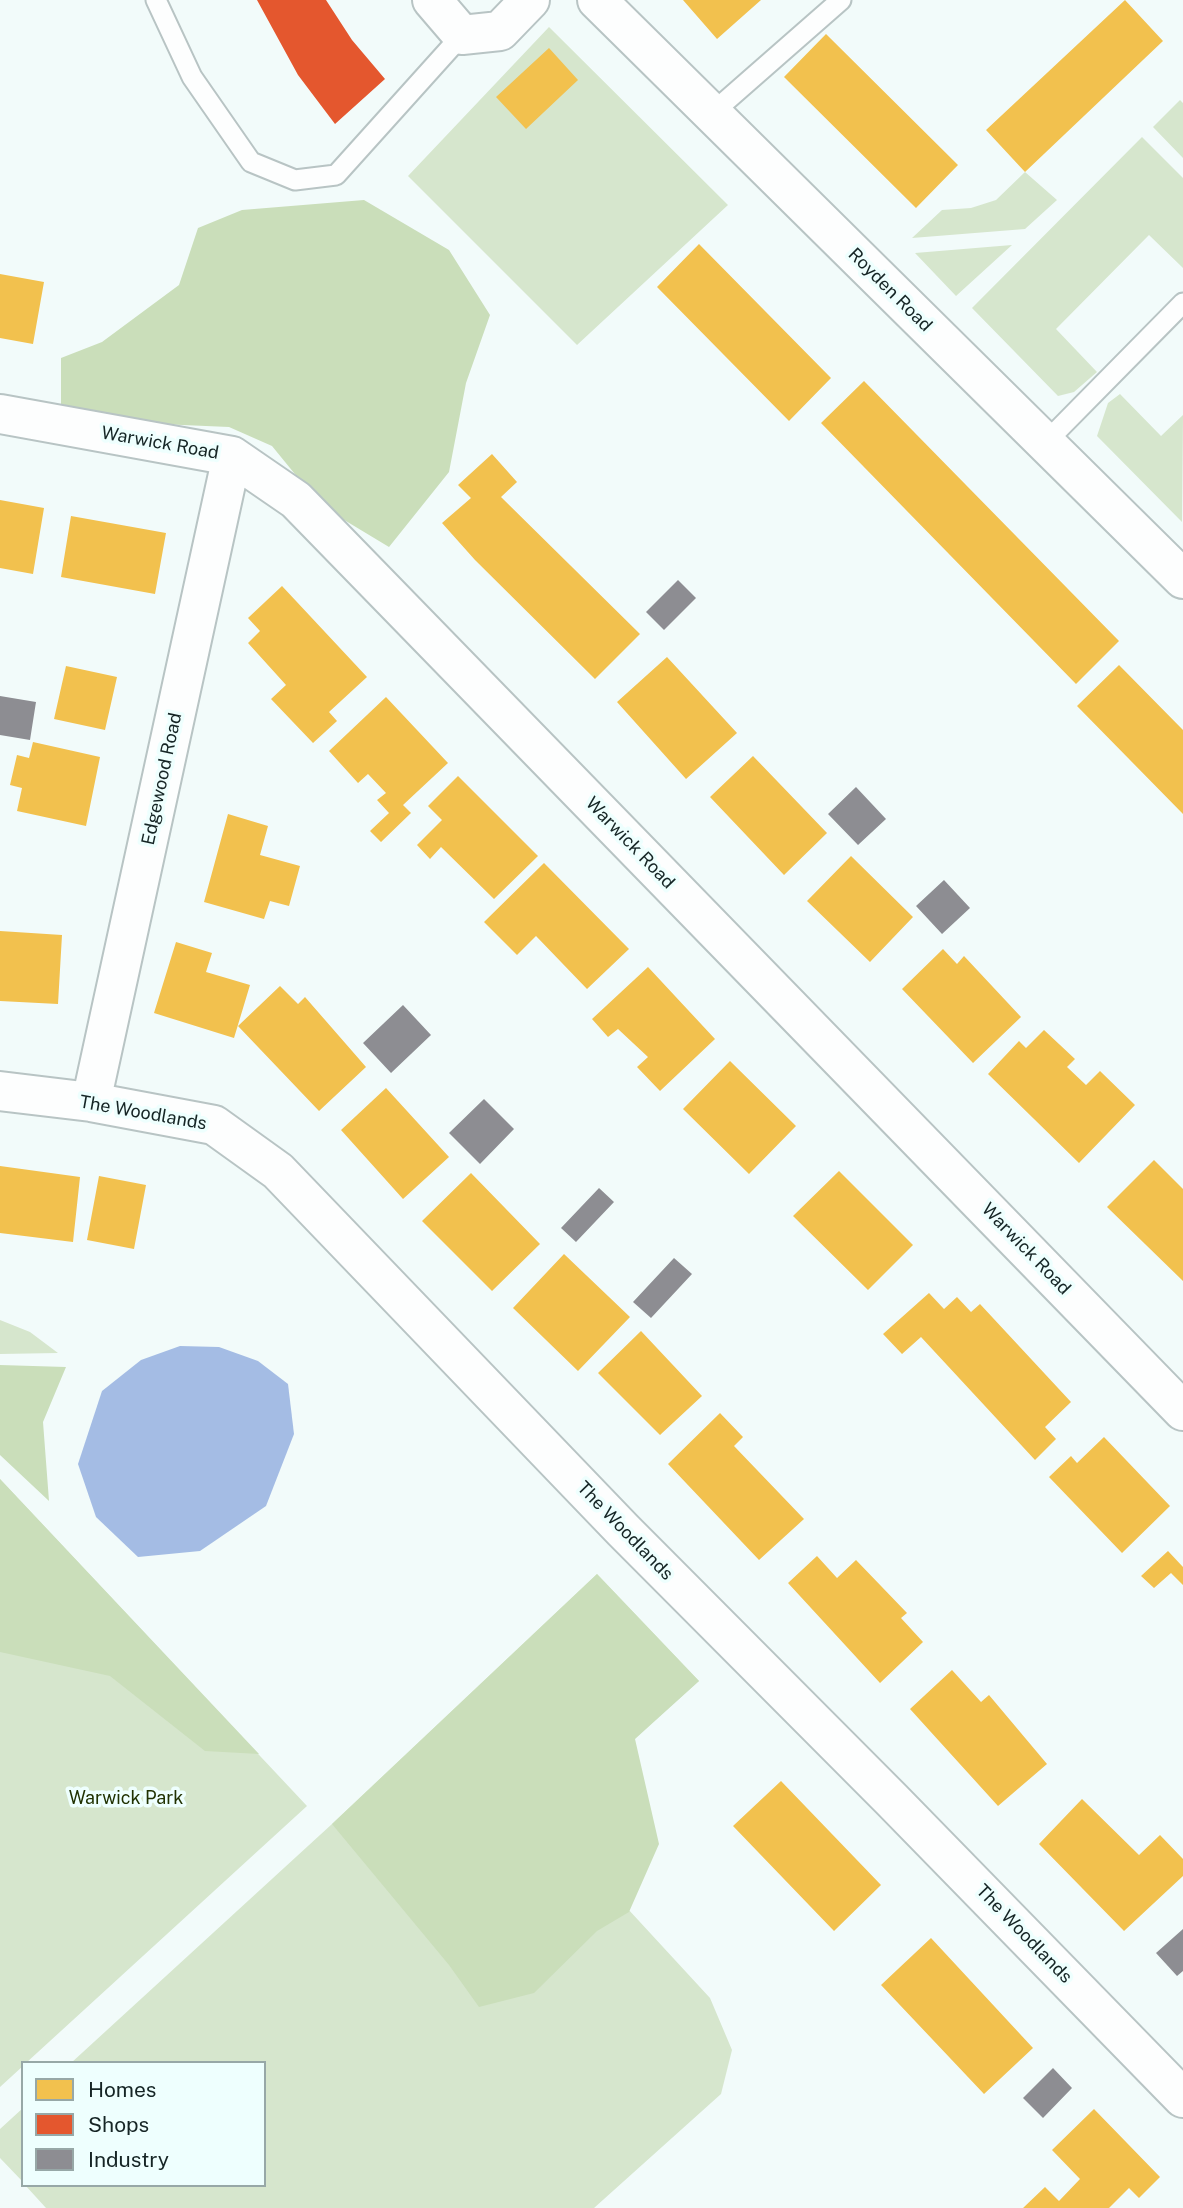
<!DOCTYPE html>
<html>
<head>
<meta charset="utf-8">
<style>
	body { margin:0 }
	#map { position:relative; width:1183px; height:2208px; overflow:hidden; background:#f2fbfa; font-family:"Public Sans",sans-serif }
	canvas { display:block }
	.legend { position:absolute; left:21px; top:2061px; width:245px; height:126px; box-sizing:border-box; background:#eefffe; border:2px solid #97a8a7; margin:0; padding:9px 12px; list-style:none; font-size:21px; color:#152525 }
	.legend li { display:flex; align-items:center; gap:14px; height:35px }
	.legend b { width:35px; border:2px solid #97a8a7 }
</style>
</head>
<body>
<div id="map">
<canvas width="1183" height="2208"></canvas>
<ul class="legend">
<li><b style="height:19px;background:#f2c14e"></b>Homes</li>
<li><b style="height:19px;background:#e4572e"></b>Shops</li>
<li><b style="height:19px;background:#8d8d92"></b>Industry</li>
</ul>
</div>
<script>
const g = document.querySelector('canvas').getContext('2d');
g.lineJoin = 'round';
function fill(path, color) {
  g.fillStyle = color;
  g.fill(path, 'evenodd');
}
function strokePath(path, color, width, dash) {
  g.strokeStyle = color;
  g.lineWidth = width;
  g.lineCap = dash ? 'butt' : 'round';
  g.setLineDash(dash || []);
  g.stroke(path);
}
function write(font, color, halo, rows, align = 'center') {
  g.font = font + ' "Public Sans",sans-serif';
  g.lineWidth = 7;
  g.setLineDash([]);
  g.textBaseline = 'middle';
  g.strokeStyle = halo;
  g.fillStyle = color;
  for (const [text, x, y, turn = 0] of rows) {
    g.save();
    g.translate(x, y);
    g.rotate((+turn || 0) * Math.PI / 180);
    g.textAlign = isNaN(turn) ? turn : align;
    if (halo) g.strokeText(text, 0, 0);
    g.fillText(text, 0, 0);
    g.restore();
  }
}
fill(new Path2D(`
	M 549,27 L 728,205 L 577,345 L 408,176 Z
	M 1180,100 L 1183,103 L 1183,158 L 1153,127 Z
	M 1142,137 L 1183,178 L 1183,268 L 1149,235 L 1056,329 L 1097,372 L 1074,392 L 1058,396 L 972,308 Z
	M 1025,172 L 1057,200 L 1025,229 L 912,238 L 942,210 L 971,208 L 996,200 Z
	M 1012,245 L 956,296 L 915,253 Z
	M 1120,394 L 1161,436 L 1183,415 L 1182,522 L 1097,436 L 1108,403 Z
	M 0,1320 L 30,1332 L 58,1353 L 0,1354 Z
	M 0,1479 L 307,1806 L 26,2063 L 23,2063 L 23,2066 L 0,2087 Z
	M 597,1574 L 699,1681 L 545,1819 L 710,1998 L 732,2050 L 721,2094 L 594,2208 L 46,2208 L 25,2185 L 264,2185 L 264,2063 L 71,2063 L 332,1824 Z
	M 23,2108 L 23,2182 L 0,2158 L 0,2129 Z`), '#d6e6cd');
fill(new Path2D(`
	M 364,200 L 449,250 L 490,315 L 466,383 L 449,472 L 389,547 L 321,506 L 272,446 L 229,427 L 136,423 L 61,404 L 61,358 L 102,342 L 179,285 L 198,228 L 242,210 Z
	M 0,1365 L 66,1367 L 43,1422 L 49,1501 L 0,1455 Z
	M 0,1479 L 259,1754 L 205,1751 L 110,1676 L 0,1652 Z
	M 597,1574 L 699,1681 L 635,1739 L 659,1844 L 629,1912 L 597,1931 L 534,1993 L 479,2007 L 449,1965 L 332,1824 Z`), '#cadeba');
fill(new Path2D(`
	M 180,1346 L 219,1347 L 258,1361 L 288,1384 L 294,1434 L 266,1506 L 200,1551 L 138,1557 L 96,1517 L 78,1464 L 102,1391 L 141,1360 Z`), '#a4bce4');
fill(new Path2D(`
	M 683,0 L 761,0 L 717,39 Z
	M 1125,0 L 1163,41 L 1025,172 L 986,130 Z
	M 826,34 L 958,165 L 916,208 L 784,77 Z
	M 549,48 L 578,80 L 526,129 L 496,97 Z
	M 699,244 L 831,378 L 789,421 L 657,287 Z
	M 0,274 L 44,282 L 33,344 L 0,338 Z
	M 864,381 L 1119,641 L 1076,684 L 821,423 Z
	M 492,454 L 517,482 L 501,497 L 640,634 L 595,679 L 475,560 L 442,523 L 471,498 L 458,485 Z
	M 0,500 L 44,508 L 33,574 L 0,568 Z
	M 71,516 L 166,533 L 155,594 L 61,577 Z
	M 282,586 L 367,677 L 329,712 L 337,721 L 313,743 L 271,699 L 286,685 L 248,643 L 260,631 L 248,618 Z
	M 667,657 L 737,733 L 686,779 L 617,702 Z
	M 1119,665 L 1183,730 L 1183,814 L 1077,706 Z
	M 66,666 L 117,677 L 105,730 L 54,719 Z
	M 386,697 L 448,763 L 403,805 L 411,813 L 381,842 L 370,831 L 389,813 L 377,800 L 386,793 L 368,774 L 358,783 L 329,751 Z
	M 33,742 L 100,757 L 86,826 L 17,811 L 22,788 L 10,785 L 17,755 L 29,758 Z
	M 753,756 L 827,833 L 784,875 L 710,797 Z
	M 458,776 L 538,856 L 494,899 L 441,847 L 430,859 L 417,845 L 442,820 L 428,806 Z
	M 228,814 L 268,826 L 260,855 L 300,866 L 289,906 L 270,901 L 264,919 L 204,902 Z
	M 851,856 L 913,917 L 870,962 L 807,901 Z
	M 544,863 L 629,949 L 587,989 L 536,936 L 517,955 L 484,922 Z
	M 0,931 L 62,935 L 58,1004 L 0,1001 Z
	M 176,942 L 212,953 L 206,972 L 250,985 L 234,1038 L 154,1013 Z
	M 943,949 L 957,964 L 964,956 L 1021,1017 L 973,1063 L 902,989 Z
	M 648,967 L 715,1039 L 660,1091 L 637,1067 L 648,1057 L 618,1029 L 608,1037 L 592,1019 Z
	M 280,986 L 298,1004 L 305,997 L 366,1067 L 319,1111 L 238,1026 Z
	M 1044,1030 L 1075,1059 L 1067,1067 L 1086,1085 L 1100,1071 L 1135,1105 L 1079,1163 L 988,1074 L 1019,1041 L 1026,1048 Z
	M 730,1061 L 796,1126 L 749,1174 L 683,1109 Z
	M 386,1088 L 449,1157 L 403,1199 L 341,1130 Z
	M 1154,1160 L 1183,1189 L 1183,1281 L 1107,1207 Z
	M 0,1166 L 80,1177 L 73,1242 L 0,1233 Z
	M 839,1171 L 913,1245 L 868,1290 L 793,1216 Z
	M 471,1173 L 540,1244 L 492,1291 L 422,1221 Z
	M 99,1176 L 146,1185 L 134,1249 L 87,1240 Z
	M 564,1254 L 630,1317 L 578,1371 L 513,1308 Z
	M 929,1293 L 944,1309 L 957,1297 L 971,1312 L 980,1304 L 1071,1402 L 1045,1427 L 1056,1439 L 1035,1460 L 921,1337 L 902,1354 L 883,1334 Z
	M 641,1331 L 702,1396 L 660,1435 L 598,1373 Z
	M 720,1413 L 743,1437 L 734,1446 L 804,1519 L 759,1560 L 668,1464 Z
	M 1104,1437 L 1170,1506 L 1122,1553 L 1049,1477 L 1071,1456 L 1077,1463 Z
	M 1168,1551 L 1183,1567 L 1183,1585 L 1171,1573 L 1154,1588 L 1141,1576 Z
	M 817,1556 L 837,1578 L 856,1560 L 907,1613 L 901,1618 L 923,1642 L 880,1683 L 788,1583 Z
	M 952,1670 L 981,1702 L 989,1695 L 1047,1764 L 998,1806 L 910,1709 Z
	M 781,1781 L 881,1885 L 834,1931 L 733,1826 Z
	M 1082,1799 L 1139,1855 L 1160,1835 L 1183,1859 L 1183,1876 L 1124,1931 L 1039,1844 Z
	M 931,1938 L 1033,2048 L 984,2094 L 881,1985 Z
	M 1094,2109 L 1160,2177 L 1139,2198 L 1129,2188 L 1109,2208 L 1023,2208 L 1045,2187 L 1059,2201 L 1080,2179 L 1052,2150 Z`), '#f2c14e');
fill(new Path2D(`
	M 257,0 L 326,0 L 352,40 L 385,79 L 335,124 L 298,75 Z`), '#e4572e');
fill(new Path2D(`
	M 678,580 L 696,598 L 664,630 L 646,612 Z
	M 0,696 L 36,702 L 30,740 L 0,735 Z
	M 856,787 L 886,819 L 858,845 L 828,814 Z
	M 944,880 L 970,908 L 942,934 L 916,906 Z
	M 403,1005 L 431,1035 L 391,1073 L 363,1043 Z
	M 484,1099 L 514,1129 L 480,1164 L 449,1133 Z
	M 599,1188 L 614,1202 L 576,1242 L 561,1228 Z
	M 674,1258 L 692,1274 L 651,1318 L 633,1302 Z
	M 1183,1929 L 1183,1971 L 1177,1976 L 1156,1953 Z
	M 1053,2068 L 1072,2088 L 1043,2118 L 1023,2098 Z`), '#8d8d92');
const lane = new Path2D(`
	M 156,0 L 192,77 L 251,162 L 295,180 L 336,175 L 462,35
	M 711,114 L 841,0
	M 1045,443 L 1183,303`);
const street = new Path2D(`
	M 432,0 L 462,35 L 500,31 L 530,0
	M 597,0 L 1183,579
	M 0,414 L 232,456 L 296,500 L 1183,1411
	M 0,1091 L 91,1102 L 214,1125 L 278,1171 L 623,1530 L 892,1800 L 1183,2098
	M 91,1102 L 232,456`);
strokePath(lane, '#b8c4c4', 23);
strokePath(street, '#b8c4c4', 42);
strokePath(lane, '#fdfefe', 19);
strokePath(street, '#fdfefe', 38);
write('18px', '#152525', '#eefffe', [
	["Royden Road",890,290,45],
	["Warwick Road",160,443,10],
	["Edgewood Road",162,779,-78],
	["Warwick Road",630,843,46],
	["The Woodlands",143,1113,10],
	["Warwick Road",1026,1249,46],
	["The Woodlands",625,1531,46],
	["The Woodlands",1024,1934,46]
]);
write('18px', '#203101', '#eefffe', [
	["Warwick Park",126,1798]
]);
</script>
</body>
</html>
